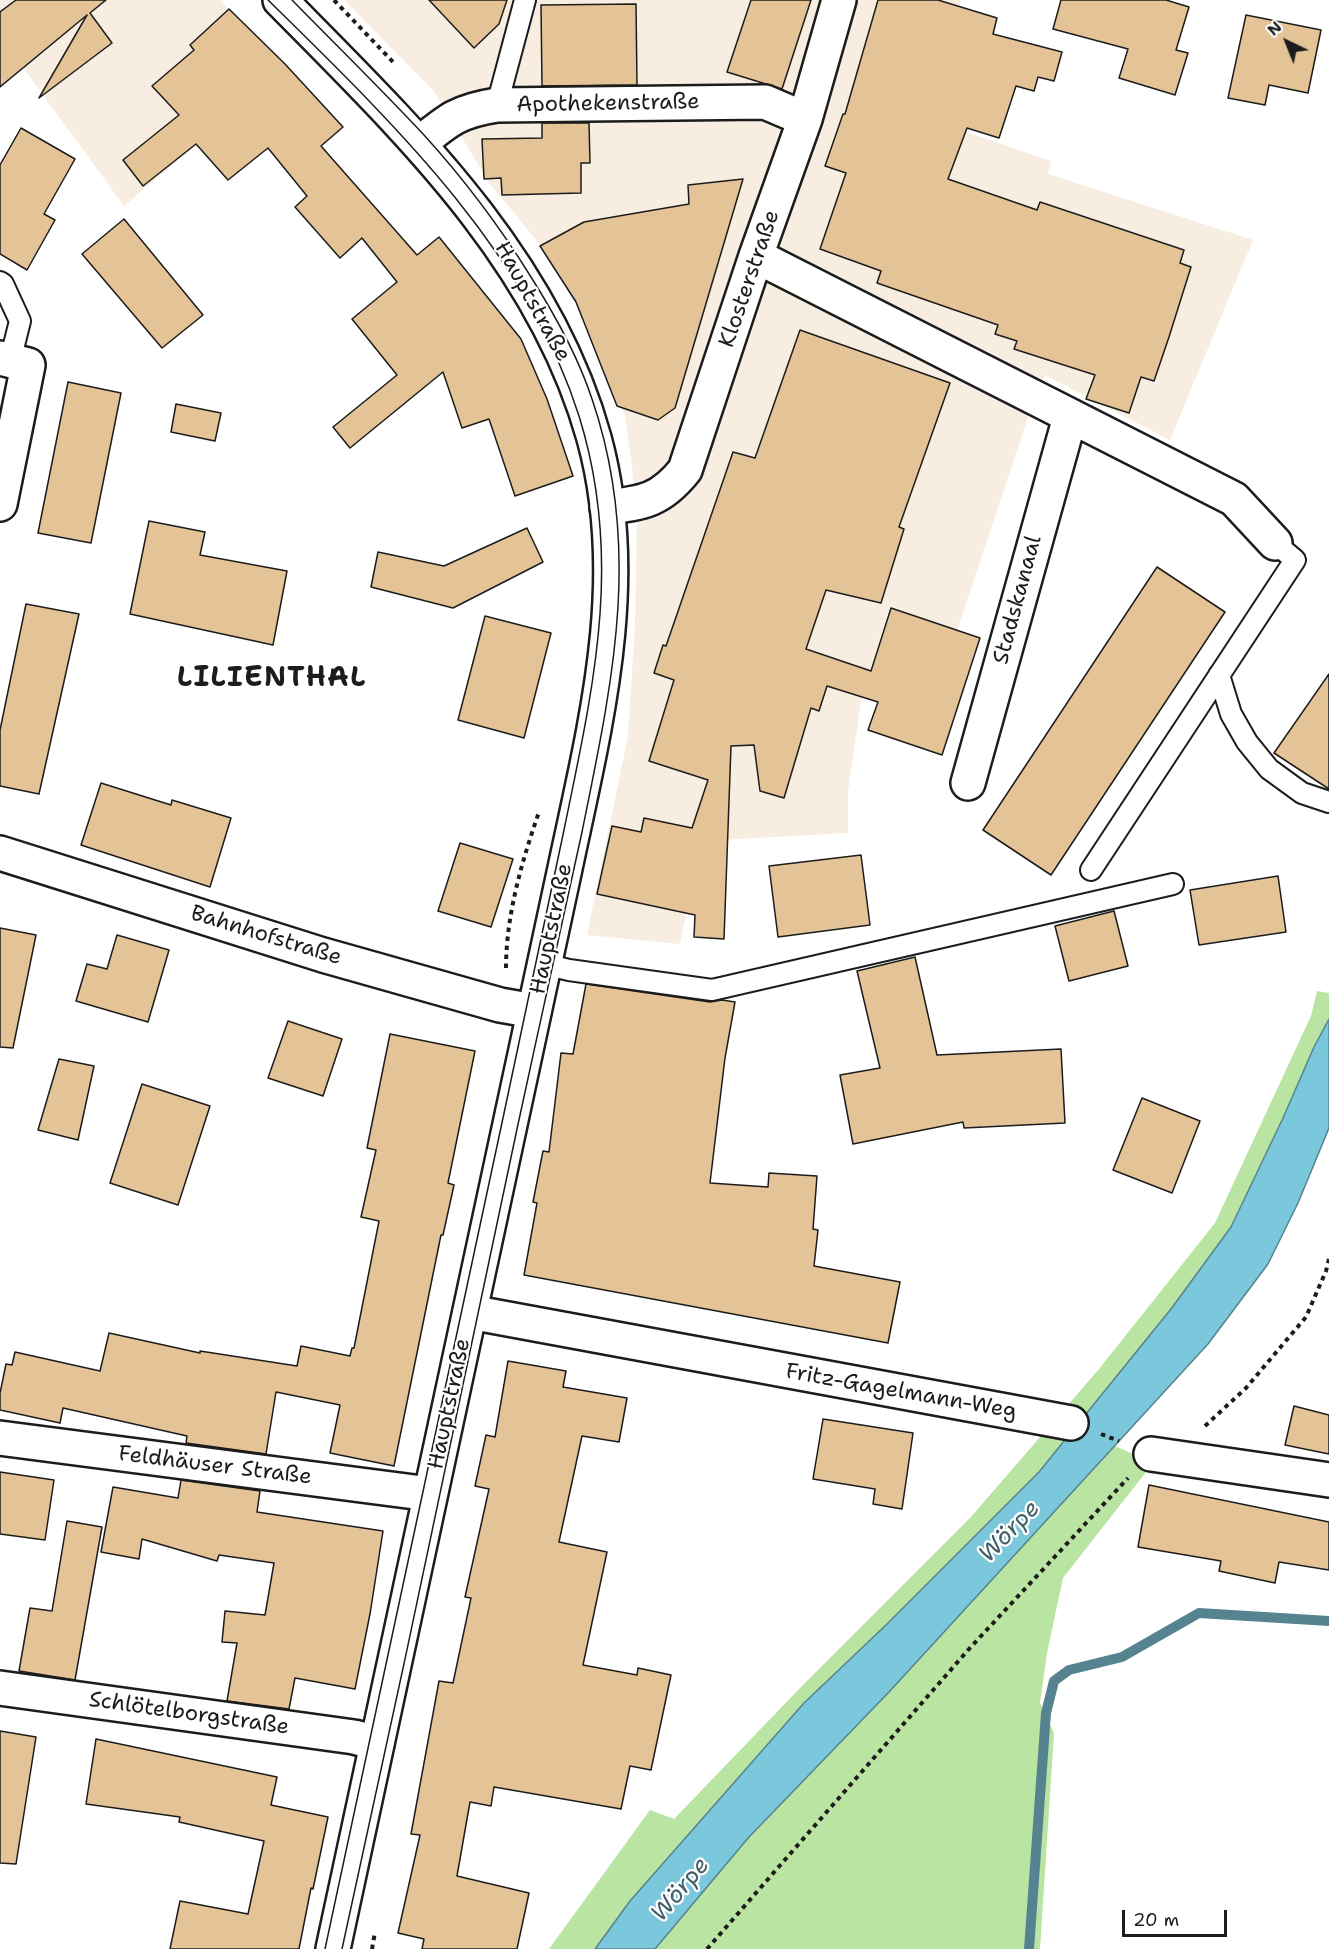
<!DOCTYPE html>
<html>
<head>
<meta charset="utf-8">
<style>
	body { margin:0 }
	#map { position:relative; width:1329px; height:1949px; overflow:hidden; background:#fff; font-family:"Shantell Sans",sans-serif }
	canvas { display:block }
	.north { position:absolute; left:1257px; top:12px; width:60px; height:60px; -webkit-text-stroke:4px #fff; paint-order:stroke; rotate:317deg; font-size:16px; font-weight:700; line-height:24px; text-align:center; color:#1c1c1c }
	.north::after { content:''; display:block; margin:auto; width:21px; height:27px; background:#1c1c1c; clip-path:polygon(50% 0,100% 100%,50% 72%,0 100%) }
	.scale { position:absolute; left:1122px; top:1910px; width:105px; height:27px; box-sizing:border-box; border:3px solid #1c1c1c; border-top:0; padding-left:8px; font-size:18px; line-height:21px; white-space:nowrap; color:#1c1c1c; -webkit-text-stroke:4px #fff; paint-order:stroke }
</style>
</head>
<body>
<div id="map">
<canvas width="1329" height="1949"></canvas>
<div class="north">N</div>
<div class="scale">20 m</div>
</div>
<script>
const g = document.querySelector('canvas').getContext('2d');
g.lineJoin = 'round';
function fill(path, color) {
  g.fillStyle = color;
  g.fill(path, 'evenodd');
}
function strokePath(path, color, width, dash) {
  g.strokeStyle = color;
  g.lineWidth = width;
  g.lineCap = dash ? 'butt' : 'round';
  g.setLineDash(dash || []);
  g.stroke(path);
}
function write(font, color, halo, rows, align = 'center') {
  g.font = font + ' "Shantell Sans",sans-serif';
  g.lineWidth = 4.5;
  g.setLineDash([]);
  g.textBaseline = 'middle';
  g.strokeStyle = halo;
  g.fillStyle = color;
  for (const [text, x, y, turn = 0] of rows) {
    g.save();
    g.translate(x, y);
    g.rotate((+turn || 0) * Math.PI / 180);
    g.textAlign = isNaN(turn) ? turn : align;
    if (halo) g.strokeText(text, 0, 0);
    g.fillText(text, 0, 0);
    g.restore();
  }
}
fill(new Path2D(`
	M 0,0 L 220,0 L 285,69 L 124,206 L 0,36 Z
	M 344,0 L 961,0 L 925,118 L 1051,161 L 1048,174 L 1253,240 L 1170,440 L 1045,375 L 1026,423 L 957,631 L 888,611 L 861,701 L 848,791 L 848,833 L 701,841 L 680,944 L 587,935 L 628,736 L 635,626 L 637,522 L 632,466 L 625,416 L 601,346 L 552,259 L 490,184 L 433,90 Z`), '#f7ede0');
fill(new Path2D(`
	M 1317,991 L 1329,993 L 1329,1019 L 1314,1047 L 1283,1118 L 1231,1227 L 1171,1309 L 1039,1472 L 886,1625 L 804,1703 L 630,1901 L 595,1949 L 549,1949 L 650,1810 L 674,1819 L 801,1687 L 970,1518 L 1099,1369 L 1215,1223 L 1311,1016 Z
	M 1113,1445 L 1153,1463 L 1063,1578 L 1047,1653 L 1040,1703 L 1054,1733 L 1040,1949 L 655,1949 L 749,1837 L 889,1692 Z`), '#b9e4a1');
const water = new Path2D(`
	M 1329,1019 L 1329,1128 L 1298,1203 L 1268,1264 L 1208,1344 L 889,1692 L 749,1837 L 655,1949 L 595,1949 L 630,1901 L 804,1703 L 886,1625 L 1039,1472 L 1171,1309 L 1231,1227 L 1283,1118 L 1314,1047 Z`);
fill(water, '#7bc7db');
strokePath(water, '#55838f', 1.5);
strokePath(new Path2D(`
	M 1029,1949 L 1046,1713 L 1054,1681 L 1069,1670 L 1122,1657 L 1199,1613 L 1329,1621`), '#55838f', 10);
const building = new Path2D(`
	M 16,0 L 106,0 L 90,13 L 112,43 L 39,98 L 87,15 L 0,87 L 0,12 Z
	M 429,0 L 507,0 L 499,24 L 474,48 Z
	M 751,0 L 811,0 L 782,89 L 727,72 Z
	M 878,0 L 938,0 L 997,18 L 993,34 L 1062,52 L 1054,81 L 1038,77 L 1034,91 L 1016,86 L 999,138 L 967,128 L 948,179 L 1037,210 L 1040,202 L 1184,250 L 1180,263 L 1191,267 L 1169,337 L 1154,381 L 1141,377 L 1129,413 L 1086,399 L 1095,375 L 1014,349 L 1017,341 L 995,334 L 998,325 L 877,283 L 881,271 L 820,249 L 846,173 L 825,166 L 843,114 L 845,114 Z
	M 1061,0 L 1166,0 L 1189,7 L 1176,50 L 1188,53 L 1175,95 L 1119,78 L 1128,49 L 1053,29 Z
	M 636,4 L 637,85 L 542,86 L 541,5 Z
	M 229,9 L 285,64 L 343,127 L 321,146 L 417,255 L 439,237 L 521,339 L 547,399 L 573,476 L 515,496 L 489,419 L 462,428 L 443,372 L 350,448 L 333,427 L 397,375 L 352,319 L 397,282 L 362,238 L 340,258 L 295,207 L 307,196 L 268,148 L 228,180 L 196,144 L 143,186 L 123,160 L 179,115 L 152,86 L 194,50 L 190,45 Z
	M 1246,15 L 1321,30 L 1308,93 L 1269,85 L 1265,105 L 1228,98 Z
	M 542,123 L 589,123 L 590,163 L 581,163 L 581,193 L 502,195 L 501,178 L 484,179 L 482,139 L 542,138 Z
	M 21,128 L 75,159 L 44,214 L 55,220 L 27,270 L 0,254 L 0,165 Z
	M 743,179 L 675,408 L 658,420 L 617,406 L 576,302 L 540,246 L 584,222 L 689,204 L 688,185 Z
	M 124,219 L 203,315 L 162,348 L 82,254 Z
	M 800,330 L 950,383 L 899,527 L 904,529 L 881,603 L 826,590 L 806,649 L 871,671 L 891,608 L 980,638 L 942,755 L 868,730 L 878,702 L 827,686 L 819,711 L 811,708 L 784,798 L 760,791 L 754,745 L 731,746 L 724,939 L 694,937 L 695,915 L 597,894 L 612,826 L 641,832 L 644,818 L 692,828 L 708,780 L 649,761 L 674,680 L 654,673 L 663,645 L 666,646 L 733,452 L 755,458 Z
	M 68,382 L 121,393 L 91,543 L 38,533 Z
	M 176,404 L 221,413 L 215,441 L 171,432 Z
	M 149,521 L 205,532 L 200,555 L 287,571 L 273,645 L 130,614 Z
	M 527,528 L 543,562 L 453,608 L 371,587 L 378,552 L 444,566 Z
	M 1157,567 L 1225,612 L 1051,875 L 983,830 Z
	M 26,604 L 79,614 L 39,794 L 0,786 L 0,730 Z
	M 485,616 L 551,633 L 524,738 L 458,720 Z
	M 1329,674 L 1329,789 L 1274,753 Z
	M 101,783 L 171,805 L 172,800 L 231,818 L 210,887 L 81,845 Z
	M 460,843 L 513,859 L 491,927 L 438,911 Z
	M 861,855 L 870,925 L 778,937 L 769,866 Z
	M 1278,876 L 1286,932 L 1199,945 L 1190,890 Z
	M 1114,911 L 1128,966 L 1069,981 L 1055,926 Z
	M 0,928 L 36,935 L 13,1048 L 0,1047 Z
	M 117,935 L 169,950 L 148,1022 L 76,1001 L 87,964 L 107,969 Z
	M 915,957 L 937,1055 L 1061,1049 L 1065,1123 L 964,1128 L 963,1122 L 853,1144 L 840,1075 L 880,1068 L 857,971 Z
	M 586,984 L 710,1002 L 722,1000 L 735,1002 L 725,1058 L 710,1183 L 768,1187 L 769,1173 L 817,1176 L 813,1229 L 818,1230 L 814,1266 L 900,1282 L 888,1343 L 524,1275 L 537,1203 L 533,1202 L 543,1151 L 549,1152 L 561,1053 L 573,1054 Z
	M 288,1021 L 342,1039 L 323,1096 L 268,1078 Z
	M 390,1034 L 475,1051 L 448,1183 L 454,1185 L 443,1235 L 441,1235 L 394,1466 L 330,1453 L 340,1405 L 276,1392 L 266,1454 L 186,1443 L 187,1436 L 63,1408 L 60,1423 L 0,1410 L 0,1393 L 6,1364 L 12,1365 L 15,1352 L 100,1371 L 109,1333 L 200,1353 L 200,1351 L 297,1366 L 301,1346 L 350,1356 L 352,1348 L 354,1348 L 379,1221 L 361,1217 L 376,1150 L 367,1148 Z
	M 59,1059 L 94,1066 L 78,1140 L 38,1130 Z
	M 142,1084 L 210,1106 L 178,1205 L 110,1183 Z
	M 1142,1098 L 1200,1121 L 1172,1193 L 1113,1170 Z
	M 508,1361 L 566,1371 L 563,1387 L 627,1398 L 619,1442 L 582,1436 L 559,1542 L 607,1552 L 583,1665 L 637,1675 L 638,1668 L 671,1675 L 651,1770 L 630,1766 L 621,1809 L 494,1787 L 491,1806 L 470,1802 L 457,1876 L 529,1893 L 517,1949 L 422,1949 L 424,1939 L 398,1933 L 420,1835 L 411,1834 L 439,1681 L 453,1683 L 471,1598 L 465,1597 L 489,1489 L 475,1486 L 486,1435 L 495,1437 Z
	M 1294,1406 L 1329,1415 L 1329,1454 L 1285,1445 Z
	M 823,1419 L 913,1433 L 902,1509 L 873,1504 L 875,1489 L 813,1479 Z
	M 0,1472 L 54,1480 L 45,1540 L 0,1534 Z
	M 181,1480 L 260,1491 L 257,1512 L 383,1531 L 370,1614 L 355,1689 L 295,1678 L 289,1709 L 227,1701 L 237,1643 L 222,1642 L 225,1611 L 265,1615 L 274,1563 L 219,1555 L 217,1561 L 142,1539 L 139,1559 L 101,1552 L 113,1487 L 178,1498 Z
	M 1149,1485 L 1329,1522 L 1329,1570 L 1279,1562 L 1275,1583 L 1219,1571 L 1221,1561 L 1138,1547 Z
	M 67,1521 L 102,1527 L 75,1680 L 19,1671 L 30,1608 L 52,1611 Z
	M 0,1731 L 36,1737 L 16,1864 L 0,1863 Z
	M 96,1739 L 277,1777 L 271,1805 L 328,1817 L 313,1889 L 311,1888 L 299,1949 L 170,1949 L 180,1901 L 248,1914 L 264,1841 L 179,1822 L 180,1817 L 86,1804 Z`);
fill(building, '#e4c396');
strokePath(building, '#1c1c1c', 1.5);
const lane = new Path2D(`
	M 497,105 L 525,0
	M 0,282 L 3,284 L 20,321 L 10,361
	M 1219,675 L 1231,714 L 1247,742 L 1269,769 L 1302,793 L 1329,802
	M 1091,870 L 1295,560 L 1275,543
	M 544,964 L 569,970 L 712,990 L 1173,884`);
const street = new Path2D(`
	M 419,144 C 448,120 458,111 497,105 L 765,102 L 805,119
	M 756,256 L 1234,499 L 1275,543
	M 0,358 L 28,365 L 0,504
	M 607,507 C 644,503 661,500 685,470 L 756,256 L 805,119 L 839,0
	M 968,783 L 1070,417
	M 0,853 L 323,955 L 500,1005 L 534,1011
	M 470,1312 L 1071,1423
	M 0,1438 L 430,1494
	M 1151,1454 L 1329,1480
	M 0,1688 L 354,1737 L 377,1743`);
const secondary = new Path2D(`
	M 280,0 C 407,129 544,258 594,438 C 634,583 594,730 564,873 C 545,958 528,1044 509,1129 C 450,1402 392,1676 333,1949`);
strokePath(lane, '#1c1c1c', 24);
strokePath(street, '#1c1c1c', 38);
strokePath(secondary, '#1c1c1c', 38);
strokePath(new Path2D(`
	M 334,0 L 393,62
	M 506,968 C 506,915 522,861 539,812
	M 1205,1426 L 1246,1388 L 1306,1317 L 1326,1271 L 1329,1259
	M 1101,1434 L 1119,1441
	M 372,1949 L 375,1932
	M 707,1949 L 969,1649 L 1128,1478`), '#1c1c1c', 4, [4.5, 4.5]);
strokePath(lane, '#fff', 20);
strokePath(street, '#fff', 33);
strokePath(secondary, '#fff', 33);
strokePath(new Path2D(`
	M 268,0 C 389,119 527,250 579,416 C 624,560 593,688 564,830 C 544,926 523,1022 503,1118 C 444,1395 384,1672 325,1949
	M 292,0 C 336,45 381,89 424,135 C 464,179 500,227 531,277 C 555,315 578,356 592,399 C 643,548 612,684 582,832 C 561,932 538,1030 517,1129 C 460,1403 402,1676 342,1949`), '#1c1c1c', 1.5);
write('22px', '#1c1c1c', '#fff', [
	["Apothekenstraße",608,104,-1],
	["Klosterstraße",750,279,-71],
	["Hauptstraße",532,302,61],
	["Stadskanaal",1018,600,-75],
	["Hauptstraße",552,929,-78],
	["Bahnhofstraße",266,936,17],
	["Fritz-Gagelmann-Weg",901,1392,10],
	["Hauptstraße",450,1404,-78],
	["Feldhäuser Straße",215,1466,7],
	["Schlötelborgstraße",189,1714,8]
]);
write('italic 24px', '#426068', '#fff', [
	["Wörpe",1010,1532,-46],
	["Wörpe",681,1890,-50]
]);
g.letterSpacing = '1.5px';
write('bold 28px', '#1c1c1c', '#fff', [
	["LILIENTHAL",272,679]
]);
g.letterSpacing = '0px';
</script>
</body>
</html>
